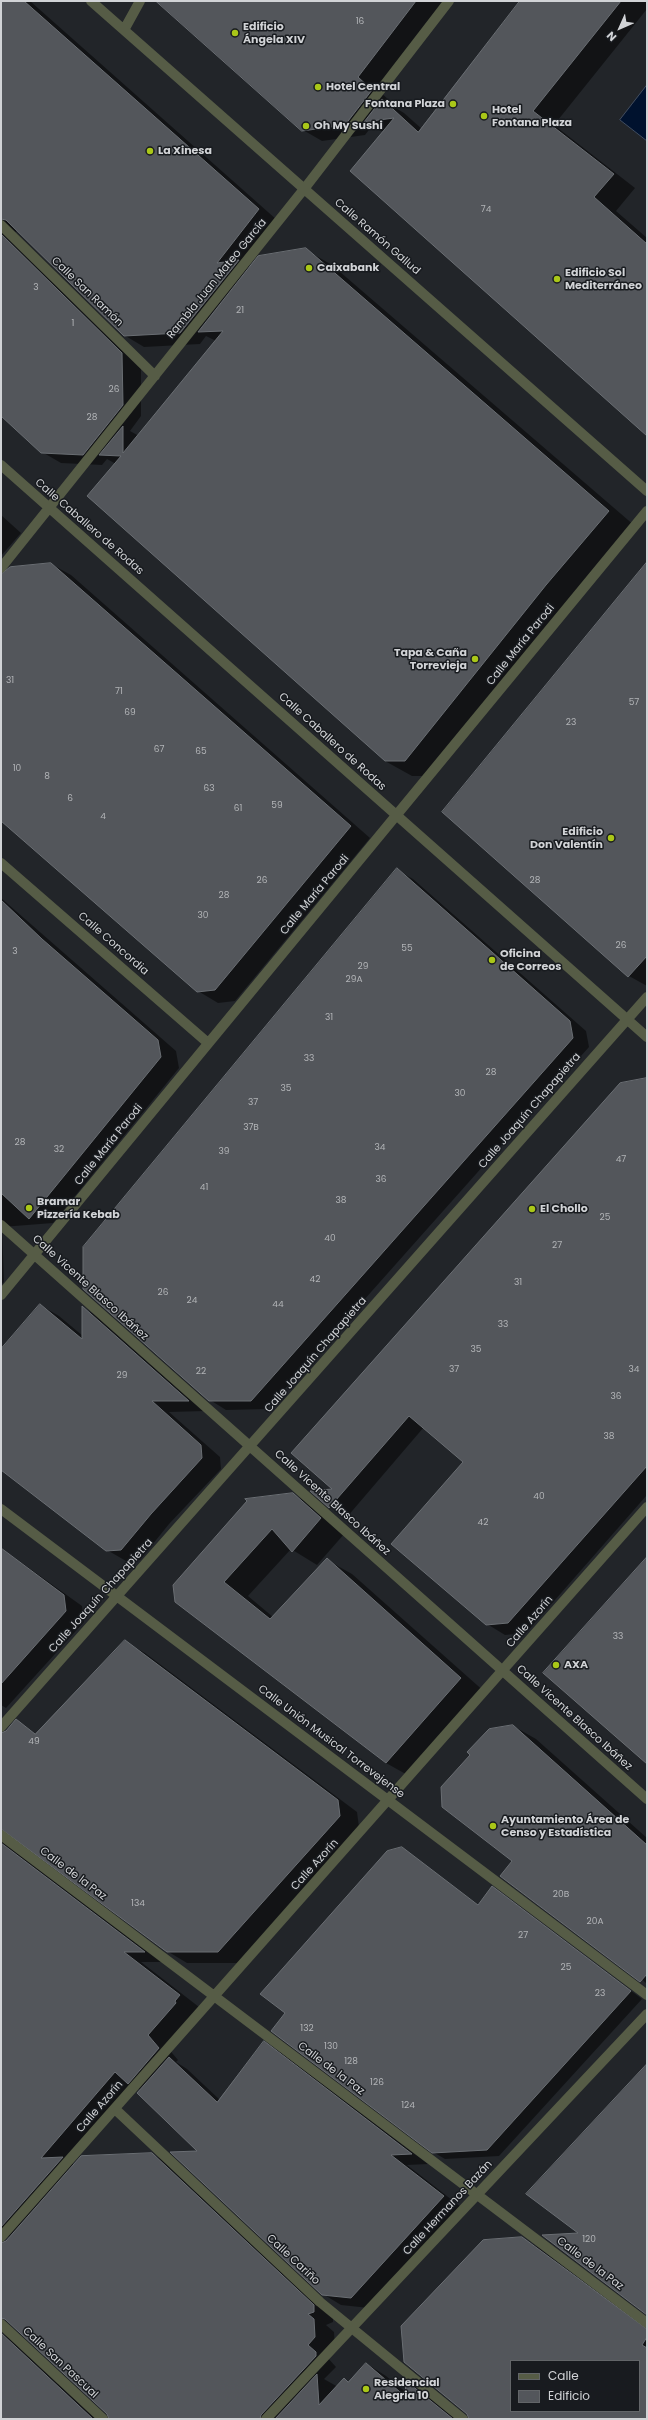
<!DOCTYPE html>
<html>
<head>
<meta charset="utf-8">
<style>
	body { margin:0 }
	#map { position:relative; width:648px; height:2420px; overflow:hidden; background:#222529; font-family:Poppins,sans-serif }
	canvas { display:block }
	.frame { position:absolute; inset:0; border:2px solid #d1d3d6; pointer-events:none }
	.legend { position:absolute; left:510px; top:2360px; width:130px; height:52px; box-sizing:border-box; background:#181b1f; border:1px solid #626568; margin:0; padding:5px 7px; list-style:none; font-size:12px; color:#d1d3d6 }
	.legend li { display:flex; align-items:center; gap:8px; height:20px }
	.legend b { width:20px; border:1px solid #626568 }
	.north { position:absolute; left:600px; top:8px; width:40px; height:40px; -webkit-text-stroke:3px #181b1f; paint-order:stroke; rotate:225deg; font-size:11px; font-weight:700; line-height:16px; text-align:center; color:#d1d3d6 }
	.north::after { content:''; display:block; margin:auto; width:14px; height:18px; background:#d1d3d6; clip-path:polygon(50% 0,100% 100%,50% 72%,0 100%) }
</style>
</head>
<body>
<div id="map">
<canvas width="648" height="2420"></canvas>
<div class="frame"></div>
<ul class="legend">
<li><b style="height:5px;background:#565c46"></b>Calle</li>
<li><b style="height:11px;background:#53565b"></b>Edificio</li>
</ul>
<div class="north">N</div>
</div>
<script>
const g = document.querySelector('canvas').getContext('2d');
g.lineJoin = 'round';
function fill(path, color) {
  g.fillStyle = color;
  g.fill(path, 'evenodd');
}
function strokePath(path, color, width, dash) {
  g.strokeStyle = color;
  g.lineWidth = width;
  g.lineCap = dash ? 'butt' : 'round';
  g.setLineDash(dash || []);
  g.stroke(path);
}
function write(font, color, halo, rows, align = 'center') {
  g.font = font + ' Poppins,sans-serif';
  g.lineWidth = 3;
  g.setLineDash([]);
  g.textBaseline = 'middle';
  g.strokeStyle = halo;
  g.fillStyle = color;
  for (const [text, x, y, turn = 0] of rows) {
    g.save();
    g.translate(x, y);
    g.rotate((+turn || 0) * Math.PI / 180);
    g.textAlign = isNaN(turn) ? turn : align;
    if (halo) g.strokeText(text, 0, 0);
    g.fillText(text, 0, 0);
    g.restore();
  }
}
const water = new Path2D(`
	M 647,85 L 647,141 L 620,120 Z`);
fill(water, '#00122e');
strokePath(water, '#3f4c60', 1);
fill(new Path2D(`
	M 1,1 L 30,1 L 277,220 L 244,263 L 251,267 L 306,250 L 332,265 L 635,526 L 431,776 L 412,776 L 385,761 L 116,464 L 107,459 L 102,465 L 61,463 L 42,452 L 1,416 ZM 17,231 L 124,335 L 144,347 L 200,344 L 206,336 L 216,341 L 139,436 L 130,431 L 141,416 L 141,365 L 15,232 Z
	M 172,1 L 443,1 L 377,89 L 391,102 L 389,104 L 404,113 L 422,129 L 521,1 L 647,1 L 647,9 L 554,125 L 635,188 L 616,211 L 647,238 L 647,434 L 383,132 L 372,126 L 365,135 L 322,141 L 303,130 Z
	M 1,515 L 21,533 L 1,556 Z
	M 51,564 L 71,575 L 370,838 L 235,1001 L 218,1003 L 198,991 L 1,819 L 1,573 Z
	M 647,564 L 647,986 L 629,976 L 443,812 Z
	M 397,870 L 413,879 L 586,1031 L 589,1047 L 267,1409 L 226,1410 L 210,1400 Z
	M 1,898 L 176,1051 L 179,1068 L 53,1223 L 2,1227 L 4,1282 L 1,1285 Z
	M 647,1086 L 647,1495 L 526,1633 L 505,1635 L 487,1624 L 464,1462 L 424,1427 L 347,1517 L 330,1507 L 334,1489 Z
	M 40,1305 L 59,1316 L 83,1336 L 83,1308 L 101,1318 L 206,1411 L 169,1412 L 220,1457 L 221,1469 L 169,1524 L 140,1560 L 126,1561 L 107,1550 L 1,1469 L 1,1352 Z
	M 293,1494 L 318,1509 L 345,1533 L 317,1565 L 291,1549 L 248,1596 L 273,1617 L 327,1560 L 352,1574 L 486,1693 L 411,1777 L 386,1763 L 176,1601 Z
	M 1,1548 L 82,1606 L 84,1622 L 6,1708 L 1,1705 Z
	M 125,1642 L 145,1653 L 357,1812 L 359,1827 L 238,1963 L 187,1963 L 167,1951 L 21,1841 L 16,1842 L 162,1962 L 141,1962 L 199,2007 L 167,2047 L 178,2060 L 176,2062 L 187,2069 L 220,2100 L 264,2043 L 282,2053 L 428,2164 L 407,2165 L 461,2207 L 369,2308 L 341,2305 L 323,2294 L 199,2152 L 141,2090 L 133,2086 L 67,2161 L 75,2165 L 152,2154 L 172,2165 L 333,2317 L 333,2322 L 326,2325 L 334,2332 L 335,2348 L 327,2357 L 336,2367 L 324,2379 L 338,2387 L 344,2380 L 349,2383 L 367,2364 L 386,2376 L 407,2393 L 406,2382 L 425,2393 L 457,2419 L 110,2419 L 108,2414 L 3,2317 L 1,2243 L 6,2242 L 11,2238 L 4,2234 L 1,2237 L 1,1771 Z
	M 513,1726 L 536,1739 L 647,1838 L 647,1984 L 513,1860 Z
	M 402,1849 L 479,1905 L 492,1888 L 504,1895 L 642,1999 L 499,2156 L 445,2159 L 433,2152 Z
	M 522,2238 L 539,2248 L 647,2329 L 647,2419 L 478,2419 ZM 511,2361 L 639,2361 L 639,2411 L 511,2411 Z
	M 1,2333 L 18,2343 L 100,2419 L 1,2419 Z`), '#0007');
const building = new Path2D(`
	M 1,1 L 24,1 L 259,209 L 217,263 L 239,260 L 180,333 L 124,336 L 6,220 L 1,219 Z
	M 156,1 L 416,1 L 358,77 L 372,90 L 345,125 L 302,131 Z
	M 520,1 L 621,1 L 533,111 L 614,174 L 594,197 L 647,244 L 647,436 L 350,171 L 394,118 L 364,122 L 382,99 L 418,132 Z
	M 1,234 L 122,353 L 123,405 L 83,455 L 41,453 L 1,416 Z
	M 306,248 L 609,511 L 546,585 L 405,761 L 385,761 L 87,496 L 121,456 L 99,455 L 123,426 L 123,453 L 223,331 L 198,332 L 258,256 Z
	M 647,562 L 647,956 L 628,977 L 442,812 Z
	M 51,563 L 351,826 L 215,990 L 197,992 L 1,821 L 1,574 L 10,567 Z
	M 397,868 L 570,1021 L 573,1038 L 251,1401 L 209,1401 L 83,1289 L 83,1247 Z
	M 1,900 L 42,939 L 158,1040 L 161,1057 L 29,1219 L 1,1193 Z
	M 647,1078 L 647,1466 L 508,1623 L 486,1625 L 391,1544 L 463,1462 L 409,1416 L 329,1508 L 310,1491 L 332,1489 L 291,1453 L 620,1083 Z
	M 40,1304 L 82,1339 L 82,1306 L 189,1401 L 152,1401 L 201,1445 L 202,1458 L 151,1514 L 121,1550 L 106,1551 L 1,1470 L 1,1349 Z
	M 293,1493 L 321,1518 L 292,1552 L 272,1529 L 224,1582 L 270,1619 L 327,1558 L 461,1678 L 386,1763 L 175,1602 L 173,1585 L 247,1501 L 245,1499 Z
	M 1,1548 L 64,1595 L 66,1611 L 1,1684 Z
	M 647,1557 L 647,1764 L 543,1673 Z
	M 125,1640 L 338,1800 L 340,1816 L 218,1952 L 167,1952 L 1,1829 L 1,1733 L 6,1731 L 16,1719 L 35,1734 Z
	M 513,1725 L 647,1845 L 647,1974 L 640,1982 L 500,1876 L 512,1861 L 442,1807 L 441,1787 L 470,1755 L 467,1752 L 489,1729 Z
	M 1,1843 L 145,1952 L 124,1952 L 180,1995 L 175,2001 L 176,2003 L 148,2035 L 159,2048 L 128,2084 L 115,2072 L 41,2158 L 63,2157 L 1,2227 Z
	M 402,1847 L 478,1905 L 492,1886 L 631,1991 L 487,2150 L 432,2153 L 271,2031 L 285,2013 L 260,1994 L 387,1851 Z
	M 264,2041 L 412,2154 L 391,2155 L 444,2196 L 351,2298 L 322,2295 L 170,2152 L 197,2151 L 137,2093 L 169,2057 L 217,2102 Z
	M 647,2064 L 647,2315 L 542,2235 L 578,2233 L 526,2194 Z
	M 152,2153 L 314,2305 L 314,2312 L 308,2314 L 314,2319 L 315,2337 L 308,2345 L 316,2352 L 316,2356 L 261,2415 L 260,2419 L 109,2419 L 107,2414 L 5,2319 L 1,2318 L 1,2243 L 6,2241 L 81,2156 Z
	M 522,2237 L 647,2329 L 647,2337 L 642,2345 L 647,2348 L 647,2419 L 469,2419 L 467,2414 L 404,2362 L 401,2326 L 483,2240 ZM 511,2361 L 639,2361 L 639,2411 L 511,2411 Z
	M 1,2333 L 93,2419 L 1,2419 Z
	M 366,2363 L 406,2397 L 405,2380 L 453,2419 L 275,2419 L 317,2374 L 319,2405 L 344,2378 L 348,2382 Z`);
fill(building, '#53565b');
strokePath(building, '#6a6e73', 1);
strokePath(new Path2D(`
	M 91,1 L 647,491
	M 124,30 L 140,1
	M 1,225 L 155,376
	M 1,465 L 647,1037
	M 1,568 L 308,184 L 449,1
	M 1,863 L 208,1043
	M 1,1225 L 647,1799
	M 1,1295 L 647,511
	M 1,1509 L 647,1995
	M 1,1727 L 647,997
	M 1,1835 L 647,2323
	M 115,2109 L 320,2302 L 463,2419
	M 1,2237 L 647,1507
	M 1,2324 L 103,2419
	M 266,2419 L 647,2014`), '#565c46', 10);
for (const [x, y, r, color] of [
	[235,33,4,"#aac718"],
	[318,87,4,"#aac718"],
	[453,104,4,"#aac718"],
	[484,116,4,"#aac718"],
	[306,126,4,"#aac718"],
	[150,151,4,"#aac718"],
	[309,268,4,"#aac718"],
	[557,279,4,"#aac718"],
	[475,659,4,"#aac718"],
	[611,838,4,"#aac718"],
	[492,960,4,"#aac718"],
	[29,1208,4,"#aac718"],
	[532,1209,4,"#aac718"],
	[556,1665,4,"#aac718"],
	[493,1826,4,"#aac718"],
	[366,2389,4,"#aac718"]
]) {
  const dot = new Path2D();
  dot.arc(x, y, r, 0, 2 * Math.PI);
  g.fillStyle = color;
  g.fill(dot);
  strokePath(dot, '#181b1f', 1.5);
}
write('9px', '#b2b4b7', null, [
	["16",360,22],
	["74",486,210],
	["3",36,288],
	["21",240,311],
	["1",73,324],
	["26",114,390],
	["28",92,418],
	["31",10,681],
	["71",119,692],
	["57",634,703],
	["69",130,713],
	["23",571,723],
	["67",159,750],
	["65",201,752],
	["10",17,769],
	["8",47,777],
	["63",209,789],
	["6",70,799],
	["59",277,806],
	["61",238,809],
	["4",103,817],
	["26",262,881],
	["28",535,881],
	["28",224,896],
	["30",203,916],
	["26",621,946],
	["55",407,949],
	["3",15,952],
	["29",363,967],
	["29A",354,980],
	["31",329,1018],
	["33",309,1059],
	["28",491,1073],
	["35",286,1089],
	["30",460,1094],
	["37",253,1103],
	["37B",251,1128],
	["28",20,1143],
	["34",380,1148],
	["32",59,1150],
	["39",224,1152],
	["47",621,1160],
	["36",381,1180],
	["41",204,1188],
	["38",341,1201],
	["25",605,1218],
	["40",330,1239],
	["27",557,1246],
	["42",315,1280],
	["31",518,1283],
	["26",163,1293],
	["24",192,1301],
	["44",278,1305],
	["33",503,1325],
	["35",476,1350],
	["37",454,1370],
	["34",634,1370],
	["22",201,1372],
	["29",122,1376],
	["36",616,1397],
	["38",609,1437],
	["40",539,1497],
	["42",483,1523],
	["33",618,1637],
	["49",34,1742],
	["20B",561,1895],
	["134",138,1904],
	["20A",595,1922],
	["27",523,1936],
	["25",566,1968],
	["23",600,1994],
	["132",307,2029],
	["130",331,2047],
	["128",351,2062],
	["126",377,2083],
	["124",408,2106],
	["120",589,2240]
]);
write('bold 11px', '#d1d3d6', '#181b1f', [
	["Edificio",243,27],
	["Ángela XIV",243,40],
	["Hotel Central",326,87],
	["Fontana Plaza",445,104,"right"],
	["Hotel",492,110],
	["Fontana Plaza",492,123],
	["Oh My Sushi",314,126],
	["La Xinesa",158,151],
	["Caixabank",317,268],
	["Edificio Sol",565,273],
	["Mediterráneo",565,286],
	["Tapa & Caña",467,653,"right"],
	["Torrevieja",467,666,"right"],
	["Edificio",603,832,"right"],
	["Don Valentín",603,845,"right"],
	["Oficina",500,954],
	["de Correos",500,967],
	["Bramar",37,1202],
	["Pizzería Kebab",37,1215],
	["El Chollo",540,1209],
	["AXA",564,1665],
	["Ayuntamiento Área de",501,1820],
	["Censo y Estadística",501,1833],
	["Residencial",374,2383],
	["Alegria 10",374,2396]
], 'left');
write('11px', '#d1d3d6', '#181b1f', [
	["Calle Ramón Gallud",377,237,41],
	["Rambla Juan Mateo García",217,279,-51],
	["Calle San Ramón",87,292,44],
	["Calle Caballero de Rodas",89,527,41],
	["Calle María Parodi",521,645,-51],
	["Calle Caballero de Rodas",332,742,42],
	["Calle María Parodi",315,895,-50],
	["Calle Concordia",113,944,41],
	["Calle Joaquín Chapapietra",530,1111,-49],
	["Calle María Parodi",109,1145,-51],
	["Calle Vicente Blasco Ibáñez",90,1288,42],
	["Calle Joaquín Chapapietra",316,1355,-49],
	["Calle Vicente Blasco Ibáñez",332,1503,42],
	["Calle Joaquín Chapapietra",101,1596,-48],
	["Calle Azorín",530,1622,-49],
	["Calle Vicente Blasco Ibáñez",574,1718,42],
	["Calle Unión Musical Torrevejense",331,1742,37],
	["Calle Azorín",315,1865,-48],
	["Calle de la Paz",73,1874,37],
	["Calle de la Paz",331,2069,37],
	["Calle Azorín",100,2107,-49],
	["Calle Hermanos Bazán",448,2208,-47],
	["Calle Cariño",293,2260,43],
	["Calle de la Paz",590,2264,37],
	["Calle San Pascual",60,2363,43]
]);
</script>
</body>
</html>
